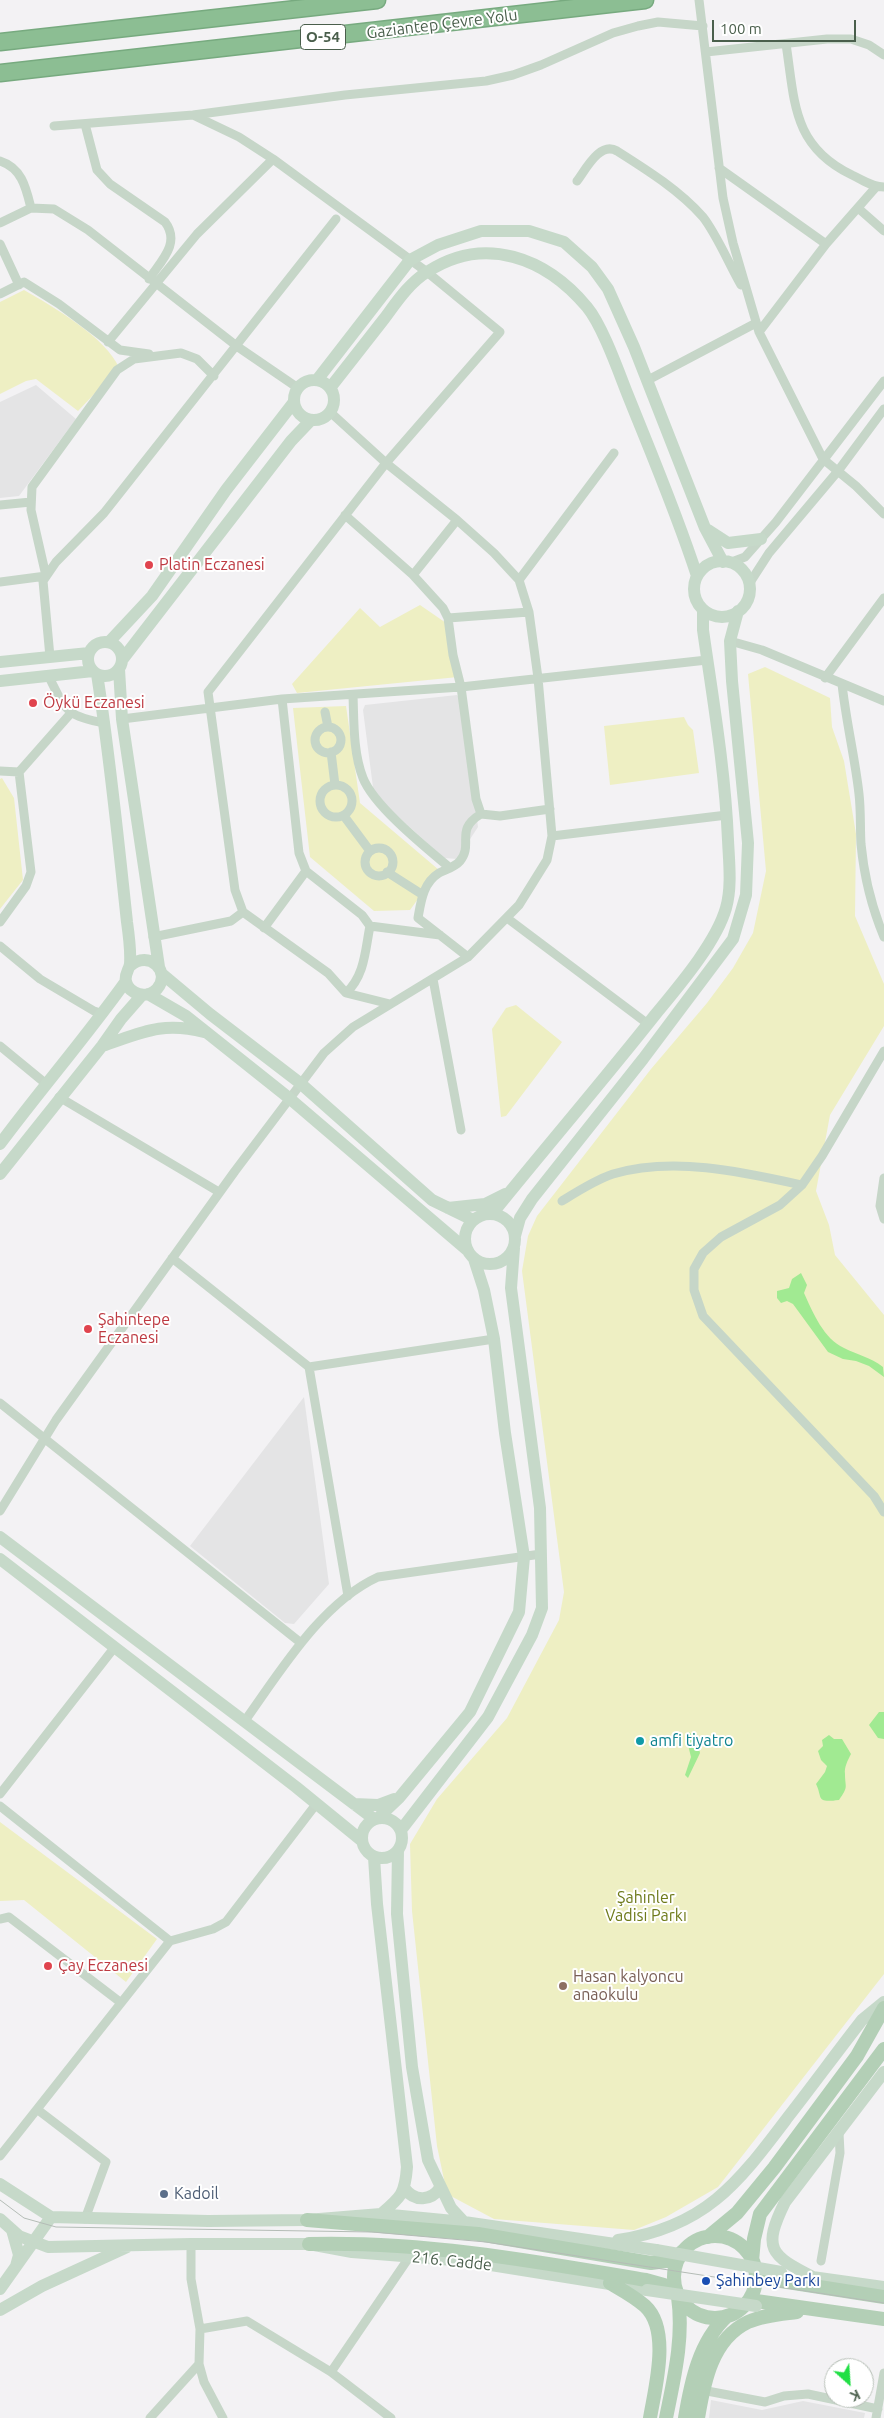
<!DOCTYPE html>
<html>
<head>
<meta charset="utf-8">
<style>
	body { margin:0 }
	#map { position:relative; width:884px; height:2418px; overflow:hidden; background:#f3f2f4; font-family:Ubuntu,sans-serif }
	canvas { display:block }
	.north { position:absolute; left:824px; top:2358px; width:50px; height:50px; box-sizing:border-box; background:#fff; border:1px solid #b7bfb7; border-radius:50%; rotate:154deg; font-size:14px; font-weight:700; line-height:20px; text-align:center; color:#4a5f4c }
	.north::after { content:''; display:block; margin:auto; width:18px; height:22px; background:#21df45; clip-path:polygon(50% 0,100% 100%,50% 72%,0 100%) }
	.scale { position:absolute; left:712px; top:20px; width:144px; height:22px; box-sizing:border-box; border:2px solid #4a5f4c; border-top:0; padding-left:6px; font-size:15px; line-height:18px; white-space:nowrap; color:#4a5f4c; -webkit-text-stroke:4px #fff; paint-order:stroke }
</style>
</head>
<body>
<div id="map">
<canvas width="884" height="2418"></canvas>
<div class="north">K</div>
<div class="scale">100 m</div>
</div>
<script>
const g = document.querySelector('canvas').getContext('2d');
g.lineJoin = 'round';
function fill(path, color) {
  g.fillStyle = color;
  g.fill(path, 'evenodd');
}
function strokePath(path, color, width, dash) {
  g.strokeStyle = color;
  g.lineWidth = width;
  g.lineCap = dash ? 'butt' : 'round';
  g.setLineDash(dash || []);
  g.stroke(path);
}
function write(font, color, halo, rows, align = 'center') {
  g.font = font + ' Ubuntu,sans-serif';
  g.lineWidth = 4;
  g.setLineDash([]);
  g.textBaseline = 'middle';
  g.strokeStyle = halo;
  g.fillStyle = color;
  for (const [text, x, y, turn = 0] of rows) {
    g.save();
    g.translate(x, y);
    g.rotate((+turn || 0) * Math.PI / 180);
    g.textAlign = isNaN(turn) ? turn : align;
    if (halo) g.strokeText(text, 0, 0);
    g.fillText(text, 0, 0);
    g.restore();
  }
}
fill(new Path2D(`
	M 36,385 L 76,419 L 19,496 L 0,498 L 0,402 Z
	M 457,695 L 461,700 L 478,827 L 457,859 L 444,858 L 374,795 L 363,710 L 365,705 Z
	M 304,1397 L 329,1584 L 294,1624 L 285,1623 L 190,1546 Z
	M 711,2400 L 762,2410 L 803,2401 L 865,2413 L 864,2418 L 709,2418 Z`), '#e4e4e5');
fill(new Path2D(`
	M 24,290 C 52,306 107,338 119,368 L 78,411 L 36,379 L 26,381 L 0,394 L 0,302 Z
	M 420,605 L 449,625 L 458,677 L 297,693 L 292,684 L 360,608 L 380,627 Z
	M 765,667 L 830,698 L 832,727 L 844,761 L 856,834 L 855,916 L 884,984 L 884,1026 L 830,1115 L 816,1191 L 829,1225 L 835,1255 L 884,1315 L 884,1974 L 718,2187 L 666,2217 L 634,2230 L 494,2219 L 447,2194 L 437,2146 L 412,1911 L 410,1844 L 437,1799 L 507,1718 L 559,1620 L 564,1592 L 522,1271 L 528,1236 L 537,1216 L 651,1069 L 707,1003 L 733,968 L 753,933 L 766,871 L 748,674 Z
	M 346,706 L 360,803 L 439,870 L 410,910 L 374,911 L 310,857 L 293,708 Z
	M 684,717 L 688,725 L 693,730 L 699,773 L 610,785 L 604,726 Z
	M 2,778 L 14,798 L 23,880 L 0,909 L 0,779 Z
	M 516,1005 L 562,1042 L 506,1116 L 501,1117 L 492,1029 L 506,1008 Z
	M 0,1822 L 157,1939 L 126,1982 L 24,1900 L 0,1901 Z`), '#eeefc3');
fill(new Path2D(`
	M 801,1273 L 807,1285 L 804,1293 C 813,1313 824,1339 844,1348 C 858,1355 870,1357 883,1367 L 884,1377 L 869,1366 L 856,1361 L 843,1359 L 828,1352 L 793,1304 L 787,1301 L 781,1303 L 777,1298 L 777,1291 L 789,1288 L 792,1279 Z
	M 879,1712 L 884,1712 L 884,1739 L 878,1738 L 869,1725 Z
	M 689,1732 L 697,1740 L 700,1753 L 688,1778 L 685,1775 L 691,1757 L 687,1741 Z
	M 829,1735 L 834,1739 L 842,1739 L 851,1754 C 848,1760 844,1767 845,1774 C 845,1788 849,1786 839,1800 C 815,1803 823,1798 816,1784 L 825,1772 L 827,1766 L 821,1760 L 818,1751 L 823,1746 L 822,1740 Z`), '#a1ea92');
const highway = new Path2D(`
	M 0,42 L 377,0
	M 0,73 L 645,0`);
strokePath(highway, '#77aa7f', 19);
strokePath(new Path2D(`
	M 699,0 L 723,198 L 733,243 L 759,332 L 823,459 L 856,486 L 884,514
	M 786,44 C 795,102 792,146 852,175 C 863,180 872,187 884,187
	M 706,52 L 827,39 L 851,39 L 869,45 L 884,55
	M 193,115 L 239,137 L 273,159 L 427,272 L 500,332 L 386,463 L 208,692 L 235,890 L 243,912 L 328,973 L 346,993 L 390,1004
	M 85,124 L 97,170 L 110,184 L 165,222 C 181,243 161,261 149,279
	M 54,126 L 193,115 L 345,95 L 486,81 L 513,75 L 541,65 L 613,33 L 638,26 L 658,22 L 703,26
	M 0,161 C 22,168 26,188 31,208
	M 719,168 L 826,244
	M 577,181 C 586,169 600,141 617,151 C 647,170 679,190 703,217 C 717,235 729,264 741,285
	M 858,208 L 884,231
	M 0,223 L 31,208 L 54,209 L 88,230 L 238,347 L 298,388
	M 0,244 L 19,285
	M 0,294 L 24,282 L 59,304 L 120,350 L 149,354
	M 759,332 L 826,244 L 876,187
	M 108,342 L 197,234 L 273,159
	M 648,380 L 756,323
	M 0,505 L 31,502
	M 345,515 L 413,575 L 443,608 L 448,618 L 453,655 L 461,687 L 476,799 L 481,814 L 500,816 L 550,809
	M 729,563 L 745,557 L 776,522 L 884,381
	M 413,575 L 457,520
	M 519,580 L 614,453
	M 0,582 L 46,576 L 31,510 L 32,487 L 117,370 L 134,359 L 181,353 L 197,359 L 214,376
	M 749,584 L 769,553 L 838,471 L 884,409
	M 448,618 L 529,612
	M 730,641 L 762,650 L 884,701
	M 50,657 L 43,581 L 56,562 L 104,513 L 336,219
	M 48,675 C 66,710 64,716 105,723
	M 825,678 L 884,598
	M 842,684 C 846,721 855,758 859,794 C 861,811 860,828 861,844 C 864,876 872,908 884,937
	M 353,695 C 354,721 353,753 363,778 C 374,806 425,847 450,868
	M 282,699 L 299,853 L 306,871 L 362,915 L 370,926 C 365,951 365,975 346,993
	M 325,712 L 328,727
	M 122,719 L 282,699 L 461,687 L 707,660
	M315 740a13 13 0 1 1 26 0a13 13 0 1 1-26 0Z
	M 331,752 L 335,785
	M 0,771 L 19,772 L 31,872 L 26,886 L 0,922
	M 19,772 L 71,713
	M320 801a16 16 0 1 1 32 0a16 16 0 1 1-32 0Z
	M 344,816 L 370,851
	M 552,836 L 727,815
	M365 862a14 14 0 1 1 28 0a14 14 0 1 1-28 0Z
	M 387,872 L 423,895
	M 507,918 L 648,1024
	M 370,926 L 440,935
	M 264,928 L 306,871
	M 153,937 L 231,921 L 243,912
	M 0,946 L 40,979 L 94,1011 L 103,1014
	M 468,957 L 418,918 C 421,901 423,883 439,873 C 445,870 455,867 460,861 C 474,844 454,830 481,814
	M 433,979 L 461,1130
	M 0,1046 L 45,1083
	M 884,1051 L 822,1156 L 802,1185 L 780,1205 L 721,1237 L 703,1253 L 694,1269 L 694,1290 L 703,1316 L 874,1496 L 884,1512
	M 59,1097 L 219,1192
	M 884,1178 L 880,1206 L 884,1219
	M 562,1201 C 578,1191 595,1180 613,1174 C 673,1156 743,1172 802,1185
	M 172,1258 L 309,1367 L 348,1596
	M 309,1367 L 494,1339
	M 0,1403 L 301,1643
	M 0,1511 L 56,1420 L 235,1171 L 324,1053 L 353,1027 L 468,957 L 519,905 L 547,860 L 552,836 L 538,678 L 529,612 L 519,580 L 494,553 L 457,520 L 386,463 L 330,412
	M 244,1722 C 280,1672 321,1603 378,1577 L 541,1554
	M 0,1794 L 114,1648
	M 0,1806 L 170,1941
	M 0,1919 L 9,1917 L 120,2002
	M 38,2110 L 106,2162 L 85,2219
	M 0,2156 L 170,1941 L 213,1929 L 226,1922 L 317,1803
	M 191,2244 L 191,2279 L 200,2329 L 199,2364 L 204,2382 L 223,2418
	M 821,2261 L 840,2153 L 839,2133
	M 200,2329 L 247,2321 L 331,2372 L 391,2418
	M 331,2372 L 410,2256
	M 702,2390 L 765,2402 L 784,2396 L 808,2394 L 878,2409
	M 150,2418 L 199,2364
	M 876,2418 L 884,2373`), '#c6d6c8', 9);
strokePath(new Path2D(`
	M 317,380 L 410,260 L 438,245 L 481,231 L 529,231 L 564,242 L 592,267 L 608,289 L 634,347 L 705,528 L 723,562
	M294 400a20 20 0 1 1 40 0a20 20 0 1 1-40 0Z
	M 330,388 C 348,365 366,342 384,319 C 396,303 409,283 427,272 C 485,234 546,258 587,307 C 602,325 618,370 627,393 C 651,453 677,514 697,576
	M 708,530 L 728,543 L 761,539
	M694 589a28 28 0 1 1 56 0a28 28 0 1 1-56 0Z
	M88 659a17 17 0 1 1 34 0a17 17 0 1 1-34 0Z
	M 109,642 L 152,596 L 226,490 L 294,402
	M 122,660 L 291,441 L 311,420
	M 0,662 L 89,653
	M 119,669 L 122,719 L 159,967
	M 97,674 C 110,757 118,839 127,922 C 129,936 131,950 130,964 C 129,970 124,975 126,982 C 130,995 147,999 157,989 C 172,972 149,949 130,966
	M 0,681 L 93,671
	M 161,973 L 210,1014 L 300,1083 L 432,1200 L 473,1220
	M 148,994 L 186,1016 L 289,1098 L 467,1250
	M 102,1046 C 141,1033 162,1021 204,1032
	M 0,1144 C 41,1089 86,1037 126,981
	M 0,1174 L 102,1046 L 121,1019 L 142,995
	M 448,1208 L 485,1204 L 505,1194
	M465 1239a25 25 0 1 1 50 0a25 25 0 1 1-50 0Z
	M 492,1214 C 546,1147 602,1082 655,1015 C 678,987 716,943 726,908 C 732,887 729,862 728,840 C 725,769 713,700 703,630 L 703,610
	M 515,1236 L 520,1218 L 532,1199 L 643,1059 L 733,939 L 746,895 L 748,843 L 732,681 L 730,641 L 738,611
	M 0,1537 L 374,1819
	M 0,1559 L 296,1787 L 361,1840
	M 354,1804 L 378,1805 L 394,1799
	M 379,1817 L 399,1798 L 470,1712 L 519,1612 L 524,1557 L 505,1433 L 494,1339 L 484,1290 L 474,1259
	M362 1838a20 20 0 1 1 40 0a20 20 0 1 1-40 0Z
	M 401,1830 L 488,1717 L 532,1635 L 542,1608 L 540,1508 L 511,1288 L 514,1248
	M 398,1850 L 397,1914 L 412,2067 L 428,2160 L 451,2208 L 464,2222
	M 374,1857 L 377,1904 L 407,2167 C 405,2194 401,2197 381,2214
	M 0,2184 L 51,2217
	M 405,2189 C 415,2202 431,2201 440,2188
	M 51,2217 L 208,2221 L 307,2220 L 381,2214 L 464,2222 L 656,2250
	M 0,2219 L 19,2236 L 48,2247 L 191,2244 L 309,2244 L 352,2252 L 466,2261 L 647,2290
	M 12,2230 L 19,2255 L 16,2266
	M 618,2240 C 706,2227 738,2183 788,2117 C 813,2085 837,2052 862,2020 L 884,2002
	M 805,2276 L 884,2287
	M 813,2277 C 770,2255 762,2249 785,2202 L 884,2072
	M 0,2289 L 51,2217
	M 0,2310 L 42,2286 L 127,2247`), '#c6d9c9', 12);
strokePath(new Path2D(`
	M 307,2220 L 478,2234 L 651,2263 L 673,2260 L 683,2251
	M674 2277a41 41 0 1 1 82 0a41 41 0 1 1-82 0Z
	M 708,2237 L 737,2213 L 774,2168 L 857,2056 L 884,2008
	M 309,2244 C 422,2241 534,2261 646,2280 L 664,2285 L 676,2291
	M 752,2261 L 754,2239 L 760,2214 L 884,2049
	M 755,2270 L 781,2281 L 884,2297
	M 610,2283 C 622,2290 635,2297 645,2306 C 671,2330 655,2388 650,2418
	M 749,2300 L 884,2319
	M 666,2418 C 674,2378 684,2338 678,2297
	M 685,2418 C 691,2382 699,2342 727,2316
	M 698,2418 C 704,2382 712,2339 748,2322 C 763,2315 781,2314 797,2312`), '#b3cfb6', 14);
strokePath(highway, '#8cbe93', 16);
strokePath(new Path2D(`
	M 0,2200 L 24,2218 L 56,2227 L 372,2232 L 486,2242 L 884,2303`), '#b4bcb6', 1);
strokePath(new Path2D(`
	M 656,2250 L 781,2272
	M 647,2290 L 756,2306`), '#c6d9c9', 12);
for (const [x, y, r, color] of [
	[149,565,5,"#e0444e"],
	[33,703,5,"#e0444e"],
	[88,1329,5,"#e0444e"],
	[640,1741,5,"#0f9aa8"],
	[48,1966,5,"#e0444e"],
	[563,1986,5,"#8d6e63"],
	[164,2194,5,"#5c6f8a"],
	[706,2281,5,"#1a4fb4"]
]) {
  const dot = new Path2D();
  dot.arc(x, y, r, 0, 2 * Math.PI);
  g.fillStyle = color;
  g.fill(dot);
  strokePath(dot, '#fff', 2);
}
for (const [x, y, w] of [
	[323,37,45]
]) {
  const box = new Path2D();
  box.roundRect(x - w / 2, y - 12.5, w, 25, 4);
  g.fillStyle = '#fff';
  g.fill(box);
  strokePath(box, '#4a5f4c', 1);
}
write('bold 15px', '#4a5f4c', null, [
	["O-54",323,37]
]);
write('16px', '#4a5f4c', '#fff', [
	["Gaziantep Çevre Yolu",442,24,-7],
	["216. Cadde",452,2261,6]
]);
write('16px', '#be3a42', '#fff', [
	["Platin Eczanesi",159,565],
	["Öykü Eczanesi",43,703],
	["Şahintepe",98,1320],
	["Eczanesi",98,1338],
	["Çay Eczanesi",58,1966]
], 'left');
write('16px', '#0d838f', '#fff', [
	["amfi tiyatro",650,1741]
], 'left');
write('16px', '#6e7a1a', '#fff', [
	["Şahinler",646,1898],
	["Vadisi Parkı",646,1916]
]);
write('16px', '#785e54', '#fff', [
	["Hasan kalyoncu",573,1977],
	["anaokulu",573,1995]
], 'left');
write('16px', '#4e5e75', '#fff', [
	["Kadoil",174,2194]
], 'left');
write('16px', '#164399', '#fff', [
	["Şahinbey Parkı",716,2281]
], 'left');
</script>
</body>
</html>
